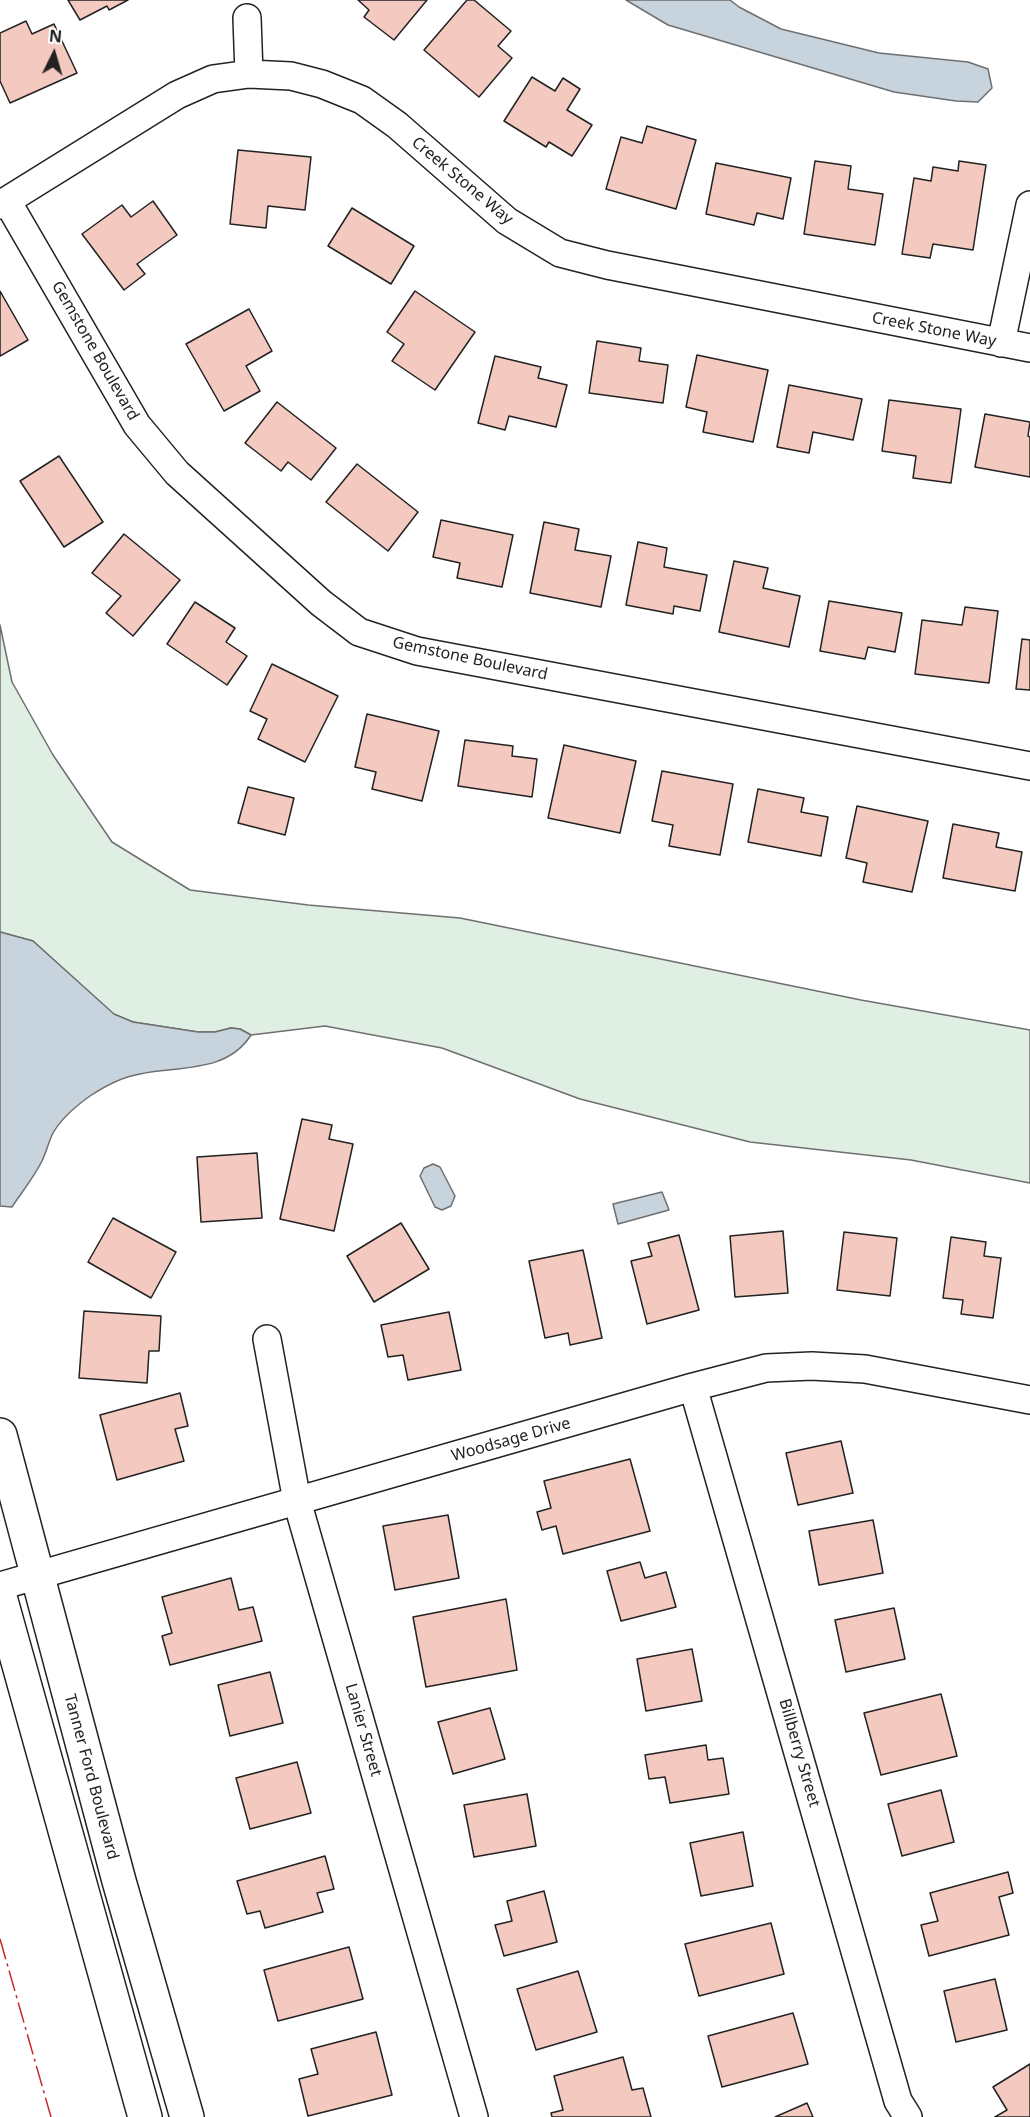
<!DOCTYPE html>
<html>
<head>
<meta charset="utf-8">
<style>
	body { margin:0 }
	#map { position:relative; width:1030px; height:2117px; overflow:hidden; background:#fff; font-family:"Noto Sans",sans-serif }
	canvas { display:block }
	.north { position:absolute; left:24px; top:24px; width:60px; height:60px; -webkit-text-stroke:4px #fff; paint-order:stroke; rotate:5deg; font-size:16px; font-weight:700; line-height:24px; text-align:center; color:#222 }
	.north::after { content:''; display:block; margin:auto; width:21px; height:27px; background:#222; clip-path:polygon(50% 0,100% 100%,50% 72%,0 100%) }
</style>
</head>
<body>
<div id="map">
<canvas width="1030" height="2117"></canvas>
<div class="north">N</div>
</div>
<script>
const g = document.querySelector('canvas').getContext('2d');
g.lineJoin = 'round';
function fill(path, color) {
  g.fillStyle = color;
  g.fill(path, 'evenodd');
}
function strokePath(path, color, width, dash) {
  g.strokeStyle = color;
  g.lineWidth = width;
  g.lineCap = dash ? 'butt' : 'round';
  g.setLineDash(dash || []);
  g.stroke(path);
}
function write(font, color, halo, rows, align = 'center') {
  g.font = font + ' "Noto Sans",sans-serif';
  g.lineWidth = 4.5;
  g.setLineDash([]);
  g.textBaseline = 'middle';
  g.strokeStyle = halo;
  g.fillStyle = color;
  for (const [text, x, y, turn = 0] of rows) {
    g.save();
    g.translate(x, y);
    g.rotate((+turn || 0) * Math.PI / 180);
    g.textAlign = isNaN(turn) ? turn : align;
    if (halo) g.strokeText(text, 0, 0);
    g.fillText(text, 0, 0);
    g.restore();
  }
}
const green = new Path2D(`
	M 0,625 L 12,682 L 53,755 L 112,842 L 190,890 L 308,905 L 460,918 L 861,1000 L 1030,1030 L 1030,1183 L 911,1160 L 750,1142 L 580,1099 L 442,1048 L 325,1026 L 251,1035 L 240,1029 L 231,1028 L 215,1032 L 198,1032 L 133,1022 L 113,1014 L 33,941 L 0,932 Z`);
fill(green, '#e0efe3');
strokePath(green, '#6f6f6f', 1.5);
const water = new Path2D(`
	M 626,0 L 730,0 L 739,7 L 781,29 L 879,53 L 968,62 L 988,69 L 992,88 L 978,102 L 956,101 L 894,92 L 668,25 Z
	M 0,932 L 33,941 L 114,1014 L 133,1022 L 198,1032 L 215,1032 L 231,1028 L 240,1029 L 251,1035 C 227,1073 179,1066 140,1074 C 122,1077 105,1086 90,1096 C 76,1106 60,1119 52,1135 C 48,1144 46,1153 42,1161 C 34,1177 22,1192 12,1207 L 0,1206 Z
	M 433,1164 L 440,1167 L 455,1196 L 451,1206 L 442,1210 L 435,1207 L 420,1176 L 424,1168 Z
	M 662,1192 L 669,1210 L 618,1224 L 613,1204 Z`);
fill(water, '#c7d3dd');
strokePath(water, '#6f6f6f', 1.5);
const building = new Path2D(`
	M 68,0 L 128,0 L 109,10 L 107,6 L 80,20 Z
	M 358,0 L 427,0 L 394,40 L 364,17 L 369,10 Z
	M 467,0 L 474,0 L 511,31 L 498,46 L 512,58 L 479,97 L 424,50 Z
	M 26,21 L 32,34 L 54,24 L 77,73 L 10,103 L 0,81 L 0,33 Z
	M 532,77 L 555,91 L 563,78 L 580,89 L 567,110 L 592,125 L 572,156 L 549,142 L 546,147 L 504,121 Z
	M 647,126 L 696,140 L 676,209 L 606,189 L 621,137 L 642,143 Z
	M 238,150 L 311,157 L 305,210 L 268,206 L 266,228 L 230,224 Z
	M 815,161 L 851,166 L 848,189 L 883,194 L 875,245 L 804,234 Z
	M 959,161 L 986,165 L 973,250 L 933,244 L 930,258 L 902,254 L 914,178 L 931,181 L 933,167 L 958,171 Z
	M 716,163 L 791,178 L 783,219 L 757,213 L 754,225 L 706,214 Z
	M 153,201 L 177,235 L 137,264 L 145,274 L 124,290 L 82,234 L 122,205 L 131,217 Z
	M 352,208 L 414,246 L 391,284 L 328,246 Z
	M 0,291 L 28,340 L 0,356 Z
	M 415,291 L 475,332 L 435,390 L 392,361 L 404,344 L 387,332 Z
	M 249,309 L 272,351 L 246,366 L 260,391 L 224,411 L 186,344 Z
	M 597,341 L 641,348 L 639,361 L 668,365 L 663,403 L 589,393 Z
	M 697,355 L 768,370 L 753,442 L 703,432 L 707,412 L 686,407 Z
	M 495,356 L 541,367 L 538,378 L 567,385 L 556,427 L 509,416 L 505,430 L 478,423 Z
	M 789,385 L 862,399 L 853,440 L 813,432 L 809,453 L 777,447 Z
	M 889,400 L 961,409 L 951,483 L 913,478 L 916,456 L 882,451 Z
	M 277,402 L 336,448 L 311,480 L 288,462 L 281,471 L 245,443 Z
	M 985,414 L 1030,422 L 1028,436 L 1030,437 L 1030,477 L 975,467 Z
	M 59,456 L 103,522 L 64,547 L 20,481 Z
	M 357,464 L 418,512 L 388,551 L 326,502 Z
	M 441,520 L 513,535 L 502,587 L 457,578 L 460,563 L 433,557 Z
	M 544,522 L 579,529 L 575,550 L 611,556 L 601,607 L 530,593 Z
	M 124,534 L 180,580 L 133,636 L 106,613 L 121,596 L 92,573 Z
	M 638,542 L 667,548 L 664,567 L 707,575 L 700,611 L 674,606 L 673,614 L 626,605 Z
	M 734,561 L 768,568 L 763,588 L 800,596 L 789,647 L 719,632 Z
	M 829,601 L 902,613 L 895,652 L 868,647 L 865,659 L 820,651 Z
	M 195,602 L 235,628 L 226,642 L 247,656 L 227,685 L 167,644 Z
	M 965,607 L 998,611 L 989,683 L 915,674 L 922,620 L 962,625 Z
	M 1022,639 L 1030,640 L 1030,690 L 1016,689 Z
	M 272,664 L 338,696 L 305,762 L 258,739 L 267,719 L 250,711 Z
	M 367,714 L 439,731 L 422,801 L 372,789 L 376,772 L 355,767 Z
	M 465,740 L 513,746 L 512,756 L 537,759 L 532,797 L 458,786 Z
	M 564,745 L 636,761 L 620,833 L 548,818 Z
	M 662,771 L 733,784 L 720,855 L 669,846 L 673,825 L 652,821 Z
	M 248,787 L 294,798 L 285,835 L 238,823 Z
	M 758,789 L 804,798 L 801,812 L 828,817 L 821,856 L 748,842 Z
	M 857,806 L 928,821 L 912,892 L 863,882 L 867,863 L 846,858 Z
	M 953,824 L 999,833 L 996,847 L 1022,852 L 1015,891 L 943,878 Z
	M 302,1119 L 332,1125 L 329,1139 L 353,1144 L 334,1231 L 280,1219 Z
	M 257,1153 L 262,1218 L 201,1222 L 197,1157 Z
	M 113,1218 L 176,1252 L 151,1298 L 88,1262 Z
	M 401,1223 L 429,1269 L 374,1302 L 347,1256 Z
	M 783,1231 L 788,1293 L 735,1297 L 730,1236 Z
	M 844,1232 L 897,1238 L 890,1296 L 837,1290 Z
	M 679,1235 L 699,1310 L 647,1324 L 631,1261 L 652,1256 L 648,1243 Z
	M 951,1237 L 986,1242 L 984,1256 L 1001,1258 L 993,1318 L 961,1314 L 963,1300 L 943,1298 Z
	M 583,1250 L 602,1338 L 570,1345 L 568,1333 L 545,1338 L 529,1261 Z
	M 84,1311 L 161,1316 L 159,1351 L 149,1351 L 147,1383 L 79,1378 Z
	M 449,1312 L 461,1370 L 408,1380 L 403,1355 L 388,1357 L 381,1325 Z
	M 180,1393 L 188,1426 L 175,1429 L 184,1461 L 117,1480 L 100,1415 Z
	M 841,1441 L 853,1493 L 798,1505 L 786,1453 Z
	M 630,1459 L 650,1531 L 563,1554 L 556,1526 L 542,1530 L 537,1512 L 551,1508 L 544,1481 Z
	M 448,1515 L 459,1578 L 395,1590 L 383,1526 Z
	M 873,1520 L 883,1573 L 819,1585 L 809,1531 Z
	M 640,1562 L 645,1578 L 666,1572 L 676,1607 L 621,1621 L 607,1571 Z
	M 231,1578 L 239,1610 L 253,1607 L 262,1641 L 170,1665 L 162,1636 L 172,1633 L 162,1597 Z
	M 506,1599 L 517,1670 L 426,1687 L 413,1617 Z
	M 894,1608 L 905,1659 L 846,1672 L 835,1620 Z
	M 692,1649 L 702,1701 L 646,1711 L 637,1659 Z
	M 270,1672 L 283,1723 L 230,1736 L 218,1685 Z
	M 941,1694 L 957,1756 L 881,1775 L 864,1713 Z
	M 490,1708 L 505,1759 L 453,1774 L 438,1722 Z
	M 706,1745 L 708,1760 L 723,1758 L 729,1794 L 670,1803 L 665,1777 L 649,1779 L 645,1755 Z
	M 297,1762 L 311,1813 L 250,1829 L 236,1778 Z
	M 941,1790 L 954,1842 L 902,1856 L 888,1804 Z
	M 527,1794 L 536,1846 L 474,1857 L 464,1805 Z
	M 743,1832 L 753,1886 L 701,1896 L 690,1843 Z
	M 325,1856 L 334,1889 L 317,1893 L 323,1912 L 265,1928 L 260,1911 L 247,1914 L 237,1881 Z
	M 1008,1872 L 1013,1893 L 999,1897 L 1009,1935 L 929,1956 L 921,1925 L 938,1921 L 930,1893 Z
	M 544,1891 L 557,1942 L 504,1956 L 495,1925 L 512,1921 L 507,1901 Z
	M 771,1923 L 784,1974 L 699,1996 L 685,1944 Z
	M 349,1947 L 363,1999 L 278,2021 L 264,1970 Z
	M 578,1971 L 597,2032 L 536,2050 L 517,1989 Z
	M 995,1979 L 1007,2030 L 956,2042 L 944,1991 Z
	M 793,2013 L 808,2064 L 722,2087 L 708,2036 Z
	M 376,2032 L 392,2095 L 308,2116 L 299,2079 L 318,2074 L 311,2049 Z
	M 623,2057 L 632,2090 L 643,2088 L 651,2117 L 552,2117 L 551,2113 L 563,2110 L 554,2076 Z
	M 1030,2064 L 1030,2117 L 995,2117 L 1007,2110 L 993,2087 Z
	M 807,2103 L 813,2117 L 775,2117 Z`);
fill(building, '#f3c9c0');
strokePath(building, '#222', 1.5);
const street = new Path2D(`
	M 247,18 L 249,74
	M 7,201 L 137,425 L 177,473 L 321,603 L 359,632 L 417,651 L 1030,766
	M 0,205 L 177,95 L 213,79 L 249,74 L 291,76 L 322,84 L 362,100 L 397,125 L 507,221 L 560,253 L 607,265 L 1030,348
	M 1001,343 L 1030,205
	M 267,1339 L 297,1501 L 474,2117
	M 693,1387 L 898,2101 L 908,2117
	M 0,1586 L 693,1387 L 766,1368 L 812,1366 L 865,1369 L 1030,1400`);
const secondary = new Path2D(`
	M 0,1435 L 119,1881 L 187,2117
	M 0,1597 L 145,2117`);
strokePath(street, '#222', 30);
strokePath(secondary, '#222', 36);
strokePath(street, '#fff', 27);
strokePath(secondary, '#fff', 33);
strokePath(new Path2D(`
	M 0,1939 L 51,2117`), '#c62828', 1.5, [21, 4.5, 3, 4.5]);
write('16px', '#222', '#fff', [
	["Creek Stone Way",462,181,40],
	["Creek Stone Way",934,330,11],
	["Gemstone Boulevard",95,351,60],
	["Gemstone Boulevard",470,659,12],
	["Woodsage Drive",511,1440,-16],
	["Lanier Street",363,1730,74],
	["Billberry Street",799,1753,74],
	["Tanner Ford Boulevard",91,1777,75]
]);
</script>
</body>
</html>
